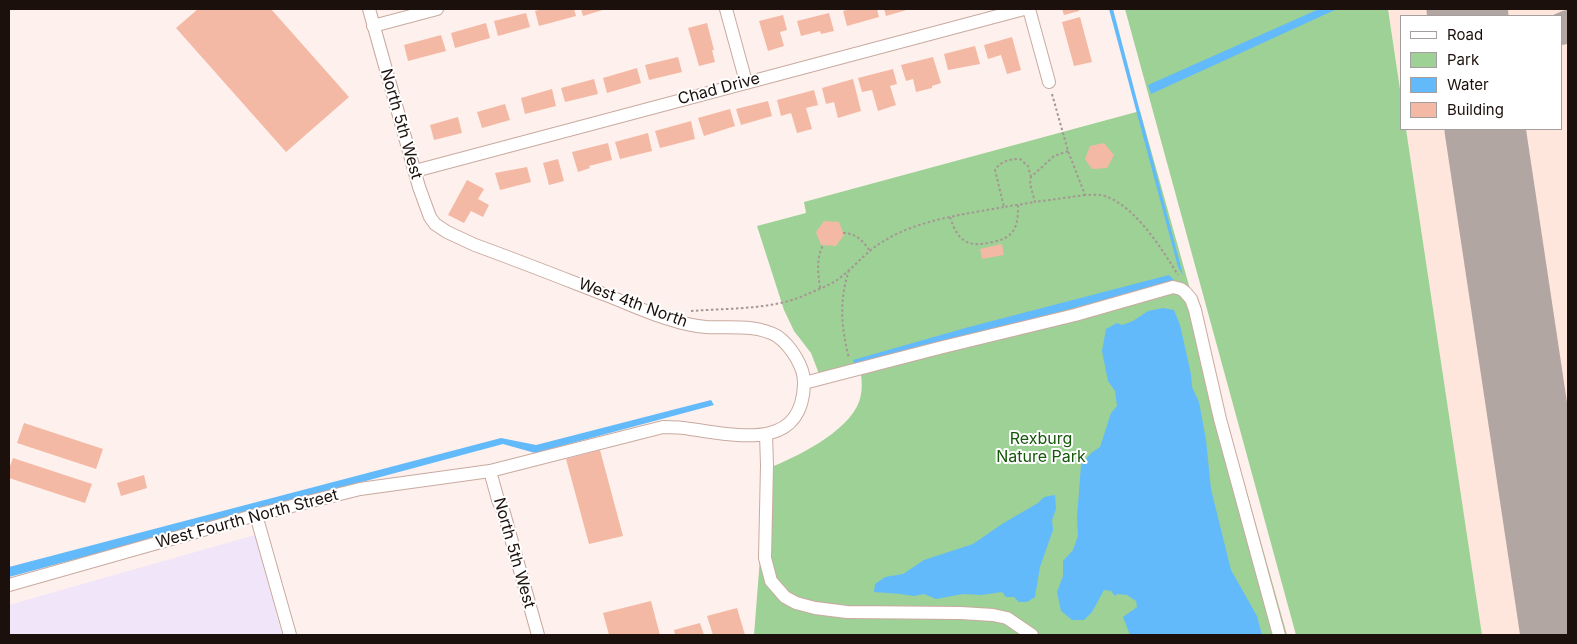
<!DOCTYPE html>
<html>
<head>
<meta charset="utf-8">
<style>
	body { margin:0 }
	#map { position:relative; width:1577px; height:644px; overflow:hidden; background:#fef0ec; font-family:Inter,sans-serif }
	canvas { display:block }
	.frame { position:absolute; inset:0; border:10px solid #1b100c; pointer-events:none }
	.legend { position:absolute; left:1400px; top:15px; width:162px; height:115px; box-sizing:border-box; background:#fff; border:1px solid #a49f9e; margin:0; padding:6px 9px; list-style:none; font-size:15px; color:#1b100c }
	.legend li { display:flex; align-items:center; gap:10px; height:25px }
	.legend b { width:25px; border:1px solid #a49f9e }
</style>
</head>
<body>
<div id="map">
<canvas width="1577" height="644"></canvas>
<div class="frame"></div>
<ul class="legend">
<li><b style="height:6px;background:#fff"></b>Road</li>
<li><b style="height:14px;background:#9ed196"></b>Park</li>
<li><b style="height:14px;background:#62bafa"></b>Water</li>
<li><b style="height:14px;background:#f4b9a4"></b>Building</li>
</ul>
</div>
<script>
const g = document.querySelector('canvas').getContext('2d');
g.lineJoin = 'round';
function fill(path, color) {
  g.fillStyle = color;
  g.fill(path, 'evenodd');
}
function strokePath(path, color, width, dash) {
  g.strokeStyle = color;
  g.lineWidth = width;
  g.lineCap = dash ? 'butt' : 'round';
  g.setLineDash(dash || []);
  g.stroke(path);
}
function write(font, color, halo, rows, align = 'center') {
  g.font = font + ' Inter,sans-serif';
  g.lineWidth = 4;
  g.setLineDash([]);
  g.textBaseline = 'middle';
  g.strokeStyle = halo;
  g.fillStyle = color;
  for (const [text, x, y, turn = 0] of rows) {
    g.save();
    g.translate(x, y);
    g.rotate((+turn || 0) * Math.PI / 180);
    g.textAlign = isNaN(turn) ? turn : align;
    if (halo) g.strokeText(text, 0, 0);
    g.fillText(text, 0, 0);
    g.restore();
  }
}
fill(new Path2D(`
	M 1388,9 L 1568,9 L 1568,635 L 1482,635 L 1406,129 L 1561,129 L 1561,16 L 1401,16 L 1401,96 Z`), '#ffe6dd');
fill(new Path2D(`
	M 255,535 L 282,635 L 9,635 L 9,605 Z`), '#f0e5f9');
fill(new Path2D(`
	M 1125,9 L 1388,9 L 1401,96 L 1401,129 L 1406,129 L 1482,635 L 1296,635 Z
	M 1140,111 L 1287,635 L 754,635 L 767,469 C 796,457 847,433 859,402 C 863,391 862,379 860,368 L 821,379 L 811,353 L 794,331 L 784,310 L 757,226 L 806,213 L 804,202 Z`), '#9ed196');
fill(new Path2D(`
	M 1109,9 L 1113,9 L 1183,275 L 1178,267 Z
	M 1319,9 L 1337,9 L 1151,94 L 1148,85 Z
	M 1169,275 L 1175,281 L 855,366 L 853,360 L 969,327 Z
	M 1163,308 L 1174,310 L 1180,325 L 1191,374 L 1192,387 L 1199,402 L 1206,440 L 1211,489 L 1231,570 L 1257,616 L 1262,635 L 1130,635 L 1123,617 L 1137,607 L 1136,601 L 1127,595 L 1117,594 L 1115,596 L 1111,591 L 1104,590 L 1092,612 L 1084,620 L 1072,620 L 1061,611 L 1057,592 L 1063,576 L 1063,561 L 1073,550 L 1078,536 L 1077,518 L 1081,465 L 1091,453 L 1100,447 L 1111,413 L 1117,406 L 1115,391 L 1108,381 L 1102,351 L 1106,329 L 1117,323 L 1122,325 L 1133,321 L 1148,311 Z
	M 711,400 L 714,405 L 535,453 L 503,444 L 9,577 L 9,567 L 501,438 L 536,445 Z
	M 1055,495 L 1056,509 L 1052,520 L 1053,530 L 1040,567 L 1035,597 L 1027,602 L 1019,602 L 1014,597 L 1006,597 L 1002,592 L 981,595 L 963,594 L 936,599 L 924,594 L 914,596 L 900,594 L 874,592 L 875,584 L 885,577 L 903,574 L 924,560 L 973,544 L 1002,524 L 1038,503 L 1044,497 Z`), '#62bafa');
strokePath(new Path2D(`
	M 1468,9 L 1471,16
	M 1561,29 L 1568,26`), '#b2a6a2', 32);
strokePath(new Path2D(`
	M 1467,9 L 1468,16
	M 1485,129 L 1561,635`), '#b2a6a2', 81);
fill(new Path2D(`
	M 198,9 L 271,9 L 349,97 L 286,152 L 176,28 Z
	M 542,9 L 574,9 L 576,16 L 539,26 L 535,11 Z
	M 581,9 L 606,9 L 583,16 Z
	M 850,9 L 877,9 L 879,17 L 847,26 L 843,11 Z
	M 884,9 L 910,9 L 886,16 Z
	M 1062,9 L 1079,9 L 1079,11 L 1064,15 Z
	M 526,13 L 530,27 L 498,36 L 494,21 Z
	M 829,13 L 834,31 L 821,34 L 820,31 L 801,36 L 797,21 Z
	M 783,15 L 787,30 L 780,32 L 784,46 L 768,51 L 759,21 Z
	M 1080,17 L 1092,62 L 1074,66 L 1062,22 Z
	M 486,23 L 490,38 L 455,48 L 451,33 Z
	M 707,23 L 714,50 L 712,50 L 715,62 L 699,66 L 688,28 Z
	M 441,35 L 446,51 L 408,61 L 404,45 Z
	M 1012,37 L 1021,70 L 1007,74 L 1001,55 L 988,59 L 984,45 Z
	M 975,46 L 980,64 L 948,70 L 944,54 Z
	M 678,57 L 682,72 L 649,80 L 645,65 Z
	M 933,57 L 941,83 L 932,86 L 932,88 L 916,92 L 913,79 L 906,81 L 901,65 Z
	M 637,68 L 641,83 L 607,93 L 603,78 Z
	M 893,69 L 897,84 L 890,86 L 896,105 L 878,111 L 872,90 L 862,92 L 858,78 Z
	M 594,79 L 598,94 L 565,102 L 561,88 Z
	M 853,79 L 861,111 L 838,118 L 834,102 L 826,104 L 822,88 Z
	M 552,89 L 556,106 L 525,114 L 521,98 Z
	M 814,90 L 818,105 L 806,108 L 812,129 L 797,133 L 791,113 L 781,116 L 777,100 Z
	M 768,101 L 772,116 L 741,125 L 736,109 Z
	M 505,104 L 510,120 L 482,128 L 477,112 Z
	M 730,109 L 735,126 L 704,136 L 698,118 Z
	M 458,117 L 462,133 L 434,140 L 430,125 Z
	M 691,121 L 695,139 L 660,148 L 655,131 Z
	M 648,133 L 652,151 L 620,159 L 615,142 Z
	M 608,143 L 612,160 L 589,166 L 590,168 L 578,172 L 572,152 Z
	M 1104,143 L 1114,155 L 1107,168 L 1092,169 L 1085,159 L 1090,146 Z
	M 558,159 L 564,181 L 549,185 L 543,163 Z
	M 527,167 L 531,182 L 500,190 L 495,173 Z
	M 467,180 L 484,189 L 478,199 L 489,205 L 483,217 L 471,211 L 464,223 L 448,215 Z
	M 824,221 L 839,222 L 844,235 L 836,246 L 821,245 L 816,232 Z
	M 1002,244 L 1004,255 L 982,259 L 980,249 Z
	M 24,423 L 103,449 L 96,469 L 17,443 Z
	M 600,450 L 623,536 L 589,544 L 566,459 Z
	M 13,458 L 92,484 L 85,503 L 9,478 L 9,469 Z
	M 144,475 L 147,488 L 121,496 L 117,483 Z
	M 651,601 L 660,635 L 609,635 L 603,613 Z
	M 737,608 L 745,635 L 713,635 L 707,616 Z
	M 700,623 L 704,635 L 675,635 L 674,630 Z`), '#f4b9a4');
const minor = new Path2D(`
	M 726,9 L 746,82
	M 1029,9 L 1049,82
	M 373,26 L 437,9
	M 415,171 L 1024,9
	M 804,383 L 939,348 L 1075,315 L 1173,287 L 1181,289 L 1185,292 L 1191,299 L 1195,310 L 1220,419 L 1279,635
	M 766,434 L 767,465 L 765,558 L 771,581 L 785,597 L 796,603 L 815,608 L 847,612 L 961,613 L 993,615 L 1007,618 L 1032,635
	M 490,471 L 498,500 L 504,513 L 538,635
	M 256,515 L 290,635
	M 9,585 L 256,515 L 360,489 L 490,471 L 663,427 C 672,427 681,427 690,429 C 736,435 802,452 804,384 C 805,367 790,345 777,336 C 756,324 729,328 706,327 C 694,326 681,323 669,319 C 648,313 627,303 606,295 C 562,278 519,261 475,245 L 447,232 L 435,224 L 430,217 L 419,187 L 369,9`);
strokePath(minor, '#c9aaa0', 14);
strokePath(new Path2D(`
	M 1052,94 L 1068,151 L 1085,195 C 1091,195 1099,194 1105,196 C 1135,206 1162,249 1178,275
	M 1068,151 L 1054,156 L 1031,177 L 1030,184 L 1035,202 L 1085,195
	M 1031,177 L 1028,166 L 1020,159 C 1009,159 1001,161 995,170 L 1004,207 L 1035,202
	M 950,217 C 958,242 968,248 993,242 C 1001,240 1008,238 1013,231 C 1018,224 1018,213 1018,205
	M 843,233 C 856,233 863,241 870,251
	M 849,270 C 839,301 841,327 849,358
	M 820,288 C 818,272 816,259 823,245
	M 691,311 C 728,308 769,310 803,296 C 814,291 828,286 837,280 C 854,268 866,251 884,241 C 917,220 965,214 1004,207`), '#a49793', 2, [2.5, 2.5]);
strokePath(minor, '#fff', 12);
write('16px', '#1b100c', '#fff', [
	["Chad Drive",719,89,-15],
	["North 5th West",401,124,74],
	["West 4th North",633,303,20],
	["West Fourth North Street",247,519,-15],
	["North 5th West",514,553,74]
]);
write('16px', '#15570a', '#fff', [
	["Rexburg",1041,439],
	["Nature Park",1041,457]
]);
</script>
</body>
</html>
